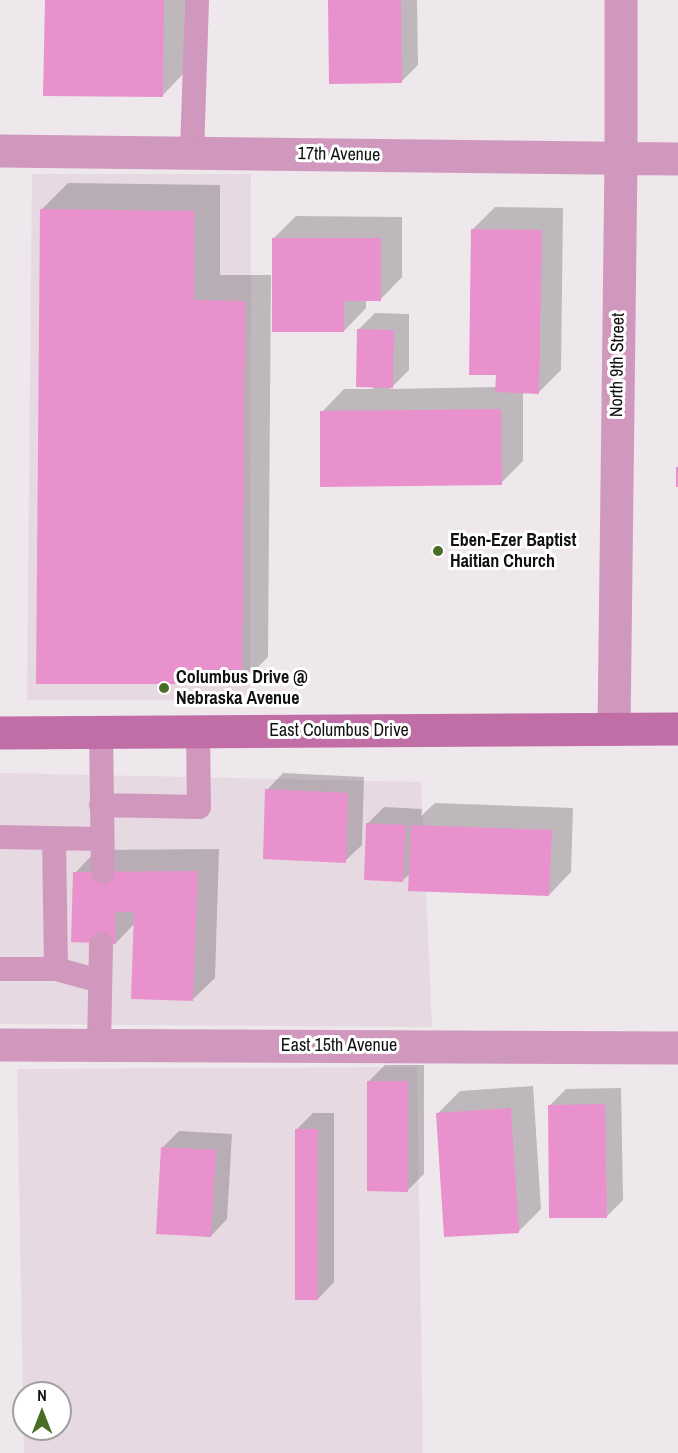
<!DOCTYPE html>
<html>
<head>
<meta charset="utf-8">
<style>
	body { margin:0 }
	#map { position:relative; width:678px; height:1453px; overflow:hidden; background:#eee7eb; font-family:"Archivo Narrow",sans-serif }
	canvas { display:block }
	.north { position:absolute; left:12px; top:1381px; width:60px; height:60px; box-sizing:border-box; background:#fff; border:2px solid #a09fa0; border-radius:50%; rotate:0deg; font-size:16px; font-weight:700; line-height:24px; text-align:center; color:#121011 }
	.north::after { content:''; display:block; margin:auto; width:21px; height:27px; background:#4a6d26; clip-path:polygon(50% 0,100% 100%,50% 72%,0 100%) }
</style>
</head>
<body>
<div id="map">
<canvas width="678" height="1453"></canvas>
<div class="north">N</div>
</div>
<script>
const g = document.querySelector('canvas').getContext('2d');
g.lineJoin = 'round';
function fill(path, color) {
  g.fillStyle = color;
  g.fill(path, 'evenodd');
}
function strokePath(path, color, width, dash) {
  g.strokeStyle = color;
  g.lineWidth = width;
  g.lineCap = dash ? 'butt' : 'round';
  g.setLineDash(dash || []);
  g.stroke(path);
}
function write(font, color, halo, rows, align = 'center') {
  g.font = font + ' "Archivo Narrow",sans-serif';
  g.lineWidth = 6;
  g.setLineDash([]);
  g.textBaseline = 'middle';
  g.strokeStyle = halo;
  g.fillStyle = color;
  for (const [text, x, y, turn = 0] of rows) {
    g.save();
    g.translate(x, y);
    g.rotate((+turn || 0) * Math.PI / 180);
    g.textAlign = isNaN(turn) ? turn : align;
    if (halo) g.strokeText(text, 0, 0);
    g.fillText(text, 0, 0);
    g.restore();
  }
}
fill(new Path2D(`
	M 32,174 L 251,174 L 250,700 L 27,700 Z
	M 0,773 L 421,782 L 432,1027 L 0,1024 Z
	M 417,1067 L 423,1453 L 24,1453 L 17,1069 ZM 24,1393 L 60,1393 L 60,1429 L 24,1429 Z`), '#e7d9e2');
fill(new Path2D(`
	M 46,0 L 185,0 L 184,73 L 162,96 Z
	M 330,0 L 417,0 L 418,65 L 402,81 Z
	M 68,183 L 220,185 L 220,275 L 271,275 L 268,657 L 242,683 L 42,209 Z
	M 495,207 L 563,208 L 561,370 L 539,392 L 523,391 L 523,461 L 501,483 L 322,412 L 344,389 L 373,389 L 359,329 L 375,313 L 409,314 L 409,370 L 390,389 L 497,387 L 498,374 L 473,229 Z
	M 296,216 L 402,217 L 402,277 L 380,300 L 366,300 L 366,308 L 344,331 L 274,238 Z
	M 283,773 L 364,777 L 362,845 L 345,861 L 267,790 Z
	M 435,803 L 573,808 L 571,872 L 549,895 L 411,873 L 403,880 L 367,824 L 384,807 L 422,809 L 421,816 Z
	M 219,849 L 215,978 L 192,1000 L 135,923 L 116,943 L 75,873 L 97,850 Z
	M 385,1065 L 424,1065 L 424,1174 L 408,1190 L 368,1082 Z
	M 533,1086 L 541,1209 L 518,1232 L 438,1113 L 460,1091 Z
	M 621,1088 L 623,1200 L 607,1216 L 549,1106 L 566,1089 Z
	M 313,1113 L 334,1113 L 334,1282 L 318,1299 L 297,1129 Z
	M 179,1131 L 232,1134 L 227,1219 L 211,1236 L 163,1147 Z`), '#0003');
fill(new Path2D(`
	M 45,0 L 164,0 L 163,97 L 43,96 Z
	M 328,0 L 401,0 L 402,83 L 329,84 Z
	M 40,209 L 194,211 L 194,300 L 245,301 L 242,684 L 36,684 Z
	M 471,229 L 542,230 L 539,394 L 495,392 L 496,375 L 469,375 Z
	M 272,238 L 381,238 L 381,301 L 344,301 L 344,332 L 272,332 Z
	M 357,329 L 394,330 L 393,388 L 356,387 Z
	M 501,409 L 502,485 L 320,487 L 320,411 Z
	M 676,467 L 678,467 L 678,487 L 676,487 Z
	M 265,789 L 348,793 L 346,863 L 263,859 Z
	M 366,823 L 406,825 L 403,882 L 364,880 Z
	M 411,825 L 552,830 L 549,896 L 408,891 Z
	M 198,871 L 193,1001 L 131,999 L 134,912 L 115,912 L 116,944 L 71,942 L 73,872 Z
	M 367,1081 L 408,1081 L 408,1192 L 367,1191 Z
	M 605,1104 L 607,1218 L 549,1218 L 548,1105 Z
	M 511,1108 L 519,1233 L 444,1237 L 436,1113 Z
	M 295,1129 L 318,1129 L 318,1300 L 295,1300 Z
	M 161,1147 L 216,1150 L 211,1237 L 156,1234 Z`), '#e891cc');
strokePath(new Path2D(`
	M 192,154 L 197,0
	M 101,732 L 103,872
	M 101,805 L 199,807 L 198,732
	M 0,837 L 101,839
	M 54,839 L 56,969 L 100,981
	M 0,969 L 56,969
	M 99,1045 L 101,944`), '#d198be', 24);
strokePath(new Path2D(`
	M 0,151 L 678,159
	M 614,729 L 621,159 L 621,0
	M 0,1045 L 678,1048`), '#d198be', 33);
strokePath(new Path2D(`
	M 0,733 L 678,729`), '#c16ea7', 33);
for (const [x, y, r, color] of [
	[438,551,6,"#4a6d26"],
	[164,688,6,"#4a6d26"]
]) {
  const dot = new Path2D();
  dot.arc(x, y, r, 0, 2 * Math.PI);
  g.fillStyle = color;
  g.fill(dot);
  strokePath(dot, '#fff', 2);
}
write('18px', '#121011', '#fff', [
	["17th Avenue",339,155,1],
	["North 9th Street",618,365,-89],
	["East Columbus Drive",339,731],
	["East 15th Avenue",339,1046]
]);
write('bold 18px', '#121011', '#fff', [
	["Eben-Ezer Baptist",450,541],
	["Haitian Church",450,562],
	["Columbus Drive @",176,678],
	["Nebraska Avenue",176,699]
], 'left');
</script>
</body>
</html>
